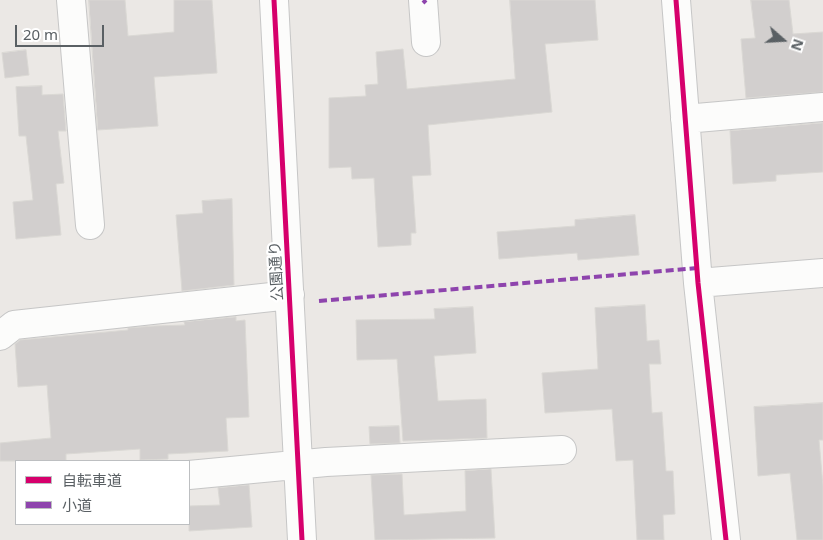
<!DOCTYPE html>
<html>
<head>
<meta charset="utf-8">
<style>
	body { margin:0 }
	#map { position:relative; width:823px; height:540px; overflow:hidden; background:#ebe8e5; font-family:"Noto Sans","Noto Sans JP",sans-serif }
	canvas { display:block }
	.legend { position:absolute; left:15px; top:460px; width:175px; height:65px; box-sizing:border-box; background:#fff; border:1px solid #bdbfc1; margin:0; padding:6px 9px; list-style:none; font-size:15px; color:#5a6064 }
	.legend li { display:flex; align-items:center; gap:10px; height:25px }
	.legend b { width:25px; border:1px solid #bdbfc1 }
	.north { position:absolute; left:758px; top:15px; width:50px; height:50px; -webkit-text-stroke:4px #fff; paint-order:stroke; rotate:109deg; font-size:14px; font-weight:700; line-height:20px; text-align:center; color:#5a6064 }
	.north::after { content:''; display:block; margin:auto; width:18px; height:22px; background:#5a6064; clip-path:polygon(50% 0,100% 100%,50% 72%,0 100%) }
	.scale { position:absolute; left:15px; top:25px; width:89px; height:22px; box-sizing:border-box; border:2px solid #5a6064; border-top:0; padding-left:6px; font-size:15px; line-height:18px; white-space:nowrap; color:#5a6064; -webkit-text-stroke:4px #fff; paint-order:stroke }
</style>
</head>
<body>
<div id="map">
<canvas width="823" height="540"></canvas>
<ul class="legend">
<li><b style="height:6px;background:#d6006c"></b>自転車道</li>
<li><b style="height:6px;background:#8e44ad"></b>小道</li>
</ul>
<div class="north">N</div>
<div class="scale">20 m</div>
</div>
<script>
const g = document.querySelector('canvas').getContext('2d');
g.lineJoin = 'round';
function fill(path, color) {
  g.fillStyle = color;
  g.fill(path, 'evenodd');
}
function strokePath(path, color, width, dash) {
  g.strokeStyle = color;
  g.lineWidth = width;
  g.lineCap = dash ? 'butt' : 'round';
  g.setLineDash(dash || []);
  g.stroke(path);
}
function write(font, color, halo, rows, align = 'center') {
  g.font = font + ' "Noto Sans","Noto Sans JP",sans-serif';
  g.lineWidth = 4.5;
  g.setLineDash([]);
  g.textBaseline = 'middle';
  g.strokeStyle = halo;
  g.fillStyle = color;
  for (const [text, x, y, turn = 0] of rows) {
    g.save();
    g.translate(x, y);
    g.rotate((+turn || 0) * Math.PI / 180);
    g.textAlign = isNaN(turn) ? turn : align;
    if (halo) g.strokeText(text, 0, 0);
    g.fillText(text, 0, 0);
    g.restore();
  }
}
const building = new Path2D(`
	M 89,0 L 125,0 L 128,36 L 174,32 L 174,0 L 212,0 L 217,73 L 154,77 L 158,126 L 98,130 Z
	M 510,0 L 595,0 L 598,40 L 545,44 L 552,112 L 428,125 L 431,175 L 412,176 L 416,233 L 411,233 L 411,245 L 378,247 L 374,178 L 352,179 L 351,167 L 329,168 L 329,98 L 366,96 L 365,85 L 378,84 L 376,52 L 403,49 L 407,89 L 515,79 Z
	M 751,0 L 789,0 L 793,34 L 823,32 L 823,92 L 746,98 L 741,39 L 755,38 Z
	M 26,50 L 29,75 L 5,78 L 2,53 Z
	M 42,86 L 42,95 L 63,94 L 66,131 L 58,131 L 64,183 L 56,184 L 61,235 L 16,239 L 13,202 L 33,200 L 26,136 L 19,136 L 16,87 Z
	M 823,123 L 823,172 L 776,175 L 776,181 L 733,184 L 730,131 Z
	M 232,199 L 234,285 L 182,291 L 176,215 L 203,213 L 202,201 Z
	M 635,215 L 639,255 L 578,260 L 577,253 L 499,259 L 497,232 L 575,226 L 575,220 Z
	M 645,305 L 647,341 L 659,340 L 661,364 L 649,364 L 652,413 L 662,412 L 666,471 L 673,471 L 675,514 L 663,515 L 664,540 L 637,540 L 633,460 L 616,461 L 612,409 L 545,413 L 542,373 L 598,369 L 595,308 Z
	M 473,307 L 476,353 L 434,356 L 438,401 L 486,399 L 487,438 L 403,441 L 397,359 L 357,360 L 356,320 L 435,319 L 434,309 Z
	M 236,317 L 236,321 L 245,320 L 249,417 L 226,418 L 228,451 L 168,454 L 168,459 L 140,460 L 140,449 L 66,454 L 66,461 L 0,461 L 0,443 L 51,438 L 47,385 L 18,387 L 15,344 L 20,340 L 128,330 L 128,328 L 154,326 L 185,325 L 184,322 Z
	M 823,403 L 823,440 L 819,440 L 823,486 L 823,540 L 797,540 L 790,473 L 758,476 L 754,407 Z
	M 399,426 L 400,443 L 370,444 L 369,427 Z
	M 491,469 L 495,538 L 375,540 L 371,475 L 402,474 L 404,515 L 466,511 L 465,471 Z
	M 249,485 L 252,527 L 189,531 L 189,506 L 220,505 L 218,488 Z`);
fill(building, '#d2cfce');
strokePath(building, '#dad8d4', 1);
const minor = new Path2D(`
	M 71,0 L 90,225
	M 274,0 L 302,540
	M 423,0 L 426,42
	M 676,0 L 698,283 L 726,540
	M 685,119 L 823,107
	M 698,283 L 823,273
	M 0,336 L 14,325 L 290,295
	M 189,475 L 326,462 L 562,450`);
strokePath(minor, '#c6c6c6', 30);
strokePath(minor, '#fcfcfb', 28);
strokePath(new Path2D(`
	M 423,3 L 426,0
	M 319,301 L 697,268`), '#8e44ad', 4, [8, 4]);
strokePath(new Path2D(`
	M 274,0 L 302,540
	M 676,0 L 698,283 L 726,540`), '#d6006c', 5);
write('15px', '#5a6064', '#fff', [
	["公園通り",277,271,-93]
]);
</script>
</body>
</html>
